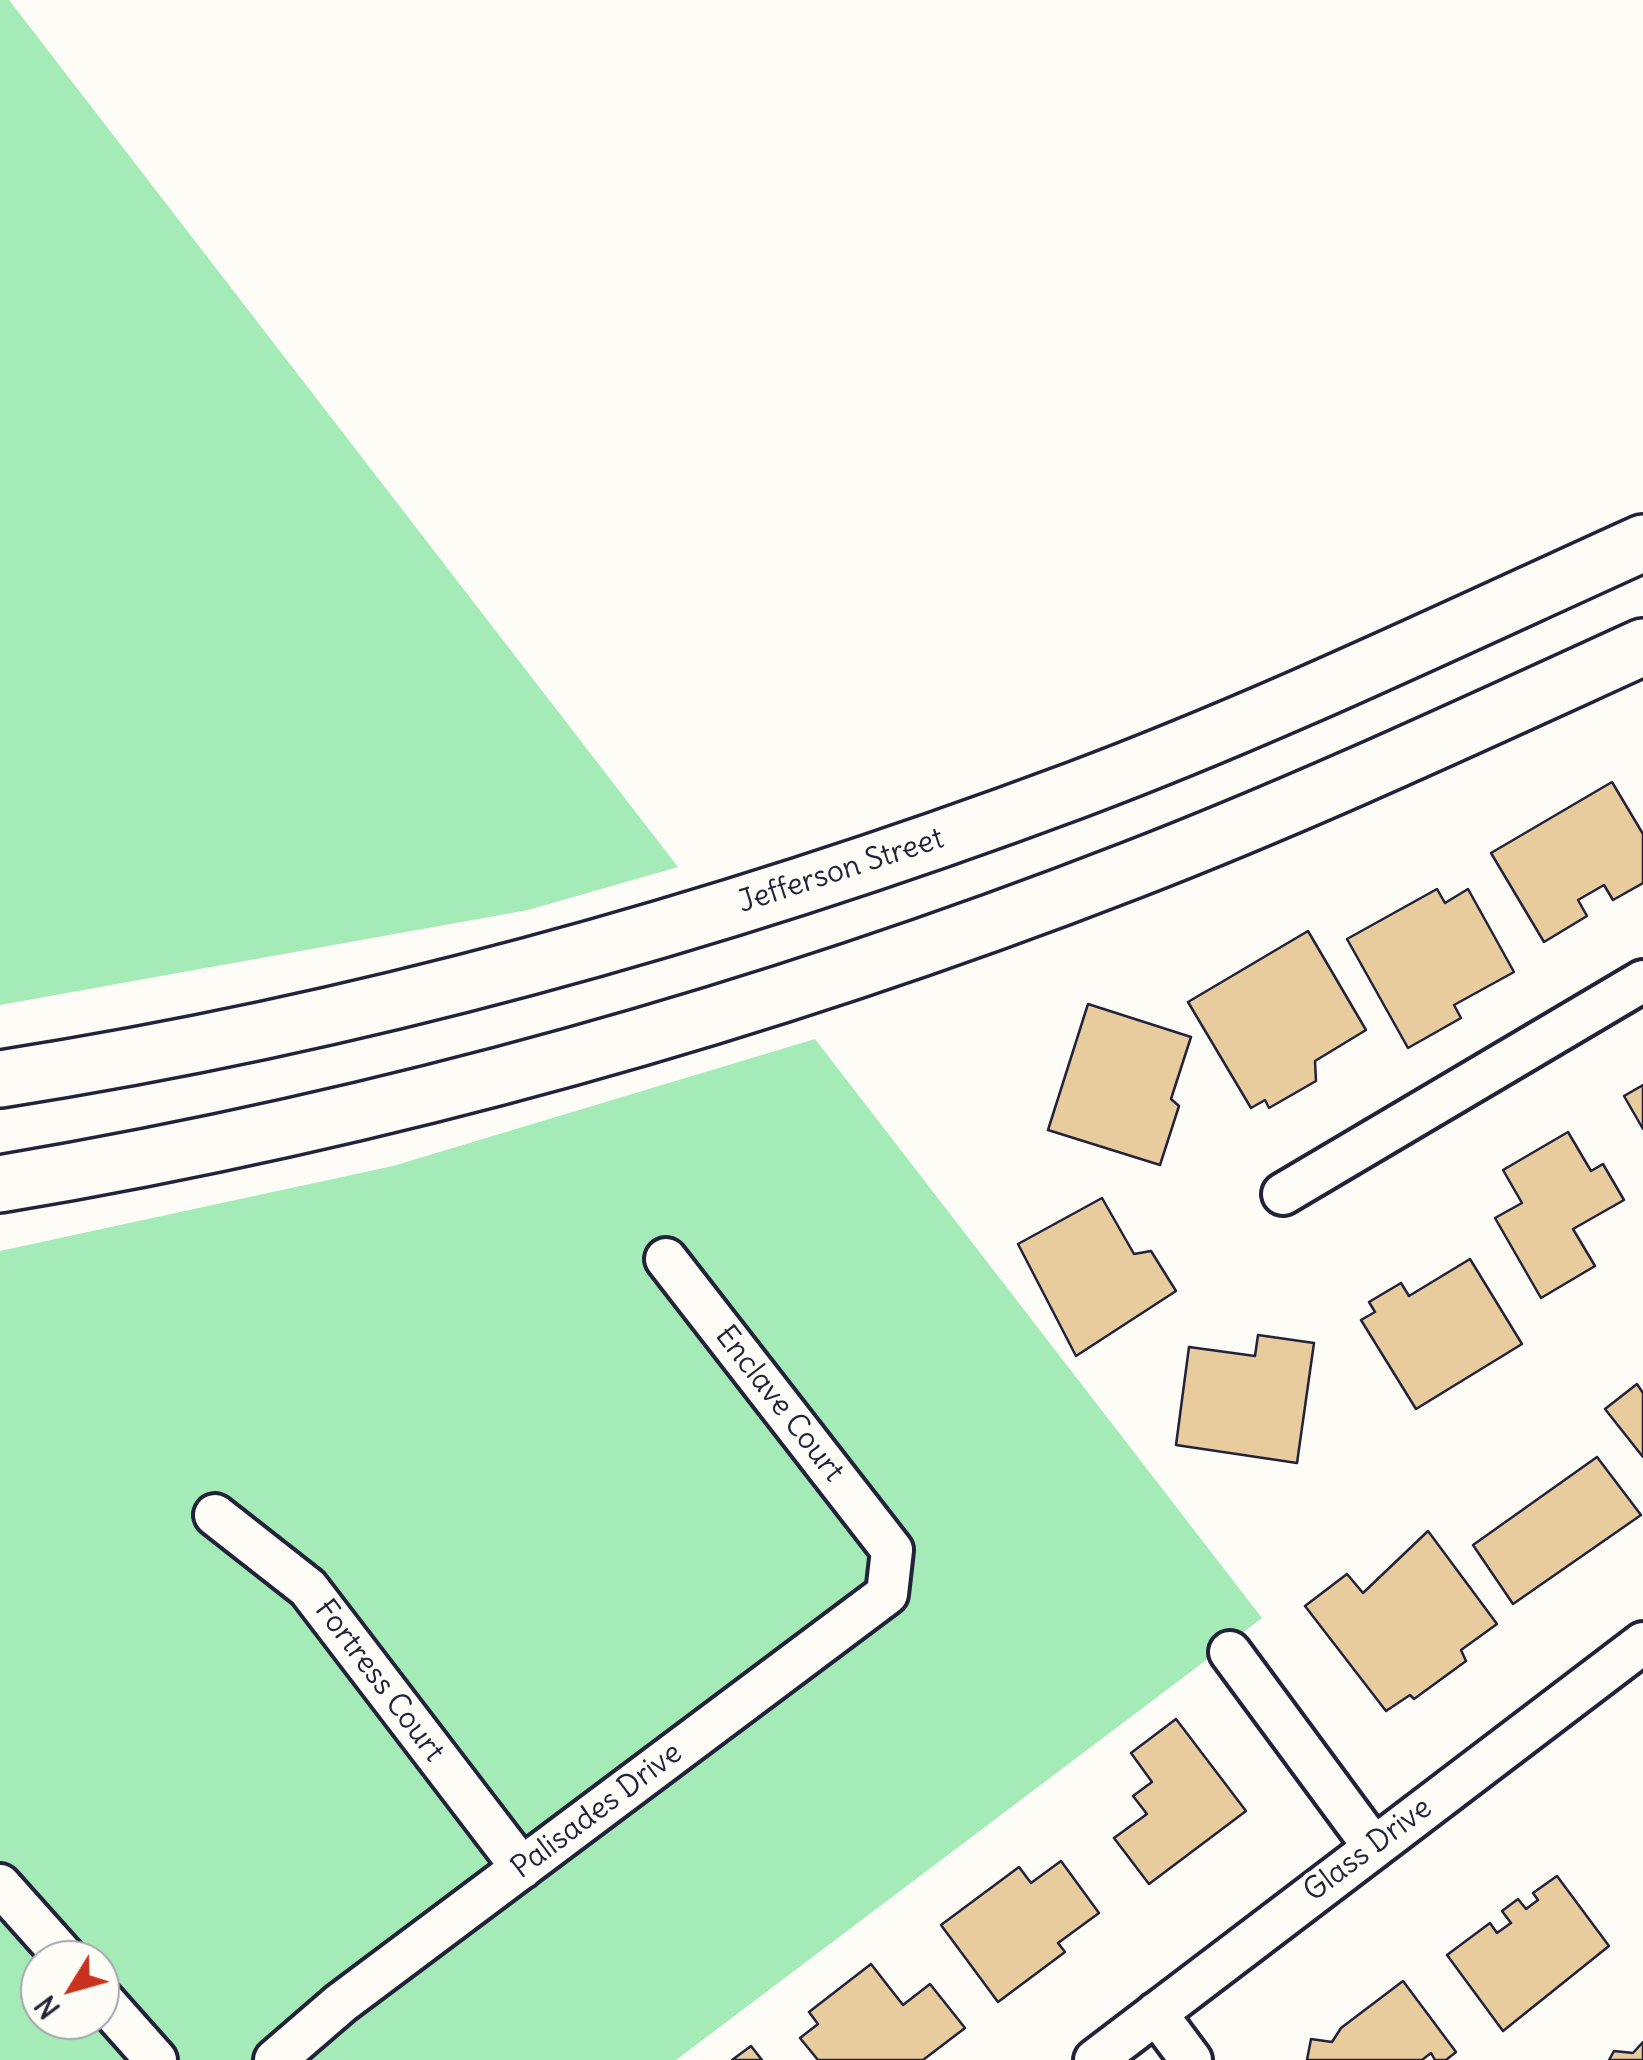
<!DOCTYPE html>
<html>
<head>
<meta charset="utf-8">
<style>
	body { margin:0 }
	#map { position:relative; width:1643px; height:2060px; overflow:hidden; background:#fdfcf7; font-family:Delius,sans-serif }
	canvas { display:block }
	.north { position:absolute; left:20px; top:1940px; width:100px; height:100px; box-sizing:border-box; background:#fdfcf7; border:2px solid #a5a5ac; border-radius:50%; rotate:233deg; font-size:28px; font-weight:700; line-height:40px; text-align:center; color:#22223b }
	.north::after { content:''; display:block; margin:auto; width:35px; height:45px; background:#c8321e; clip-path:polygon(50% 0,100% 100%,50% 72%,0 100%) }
</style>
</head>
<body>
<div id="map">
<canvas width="1643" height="2060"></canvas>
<div class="north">N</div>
</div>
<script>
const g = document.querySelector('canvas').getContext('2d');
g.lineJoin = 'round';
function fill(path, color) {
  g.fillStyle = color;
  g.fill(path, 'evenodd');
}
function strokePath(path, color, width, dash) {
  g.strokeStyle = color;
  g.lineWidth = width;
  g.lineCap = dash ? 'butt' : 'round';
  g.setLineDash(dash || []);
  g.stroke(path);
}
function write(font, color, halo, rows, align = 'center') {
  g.font = font + ' Delius,sans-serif';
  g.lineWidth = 8;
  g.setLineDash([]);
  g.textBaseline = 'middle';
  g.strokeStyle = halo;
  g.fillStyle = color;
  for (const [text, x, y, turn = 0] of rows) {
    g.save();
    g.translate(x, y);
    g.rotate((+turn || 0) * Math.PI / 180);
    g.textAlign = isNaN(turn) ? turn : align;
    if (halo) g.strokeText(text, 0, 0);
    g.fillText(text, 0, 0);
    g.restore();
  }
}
fill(new Path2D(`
	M 0,0 L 9,0 L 678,867 L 528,910 L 0,1005 Z
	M 815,1039 L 1262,1618 L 676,2060 L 0,2060 L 0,1251 L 393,1166 ZM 40,1960 L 100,1960 L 100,2020 L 40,2020 Z`), '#a5ebb7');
const building = new Path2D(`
	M 1612,782 L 1643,834 L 1643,883 L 1613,900 L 1604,885 L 1578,900 L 1587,916 L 1544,942 L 1491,853 Z
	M 1437,889 L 1445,903 L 1468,889 L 1514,972 L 1454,1005 L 1461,1018 L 1408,1048 L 1347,939 Z
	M 1308,931 L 1366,1030 L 1315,1061 L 1316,1081 L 1269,1108 L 1265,1100 L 1251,1108 L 1188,1002 Z
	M 1088,1004 L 1191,1037 L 1171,1099 L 1179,1106 L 1160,1165 L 1048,1130 Z
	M 1643,1085 L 1643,1129 L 1624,1096 Z
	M 1568,1132 L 1591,1171 L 1603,1164 L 1624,1200 L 1573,1229 L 1595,1266 L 1541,1298 L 1495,1218 L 1522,1203 L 1503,1170 Z
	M 1102,1198 L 1134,1254 L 1151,1251 L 1176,1291 L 1076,1356 L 1018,1244 Z
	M 1470,1259 L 1522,1344 L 1416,1409 L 1361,1320 L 1375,1312 L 1369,1302 L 1401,1283 L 1409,1296 Z
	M 1258,1335 L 1314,1343 L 1297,1463 L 1176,1445 L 1189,1347 L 1255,1356 Z
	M 1637,1384 L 1643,1393 L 1643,1457 L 1605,1409 Z
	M 1597,1457 L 1641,1515 L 1513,1604 L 1473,1545 Z
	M 1428,1531 L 1497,1624 L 1461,1650 L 1466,1661 L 1414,1699 L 1410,1695 L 1386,1711 L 1305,1606 L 1347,1574 L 1363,1593 Z
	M 1176,1719 L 1246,1811 L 1149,1884 L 1114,1838 L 1147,1814 L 1133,1796 L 1152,1782 L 1131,1753 Z
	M 1061,1861 L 1099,1913 L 1058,1943 L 1065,1952 L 998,2002 L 941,1925 L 1019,1867 L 1031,1883 Z
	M 1557,1876 L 1609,1946 L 1503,2031 L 1447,1955 L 1490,1923 L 1497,1933 L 1511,1923 L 1502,1911 L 1518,1899 L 1526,1909 L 1538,1900 L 1533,1893 Z
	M 871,1964 L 903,2005 L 930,1984 L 965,2028 L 923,2060 L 818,2060 L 800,2038 L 818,2024 L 809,2012 Z
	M 1403,1981 L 1456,2052 L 1446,2060 L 1435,2060 L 1431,2053 L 1422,2060 L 1307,2060 L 1311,2039 L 1332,2042 L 1341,2028 Z
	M 1643,2042 L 1643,2060 L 1609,2060 L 1614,2051 L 1633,2053 Z
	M 751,2046 L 762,2060 L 732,2060 Z`);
fill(building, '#e9cc9d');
strokePath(building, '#22223b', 2.5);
const minor = new Path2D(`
	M 1283,1194 L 1643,981
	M 215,1515 L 308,1588 L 522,1868
	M 1230,1652 L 1373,1846
	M 0,1885 L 67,1960
	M 100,1997 L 156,2060
	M 1156,2013 L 1191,2060
	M 275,2060 L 341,2003 L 887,1594 L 892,1550 L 666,1259
	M 1095,2060 L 1643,1643`);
const primary = new Path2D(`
	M 0,1079 C 367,1022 728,920 1076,790 C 1268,718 1455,628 1643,543
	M 0,1184 C 386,1119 767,1012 1132,870 C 1305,803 1474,724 1643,647`);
strokePath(minor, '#22223b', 48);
strokePath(primary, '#22223b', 62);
strokePath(minor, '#fdfcf7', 40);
strokePath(primary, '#fdfcf7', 55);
write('30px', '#22223b', '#fdfcf7', [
	["Jefferson Street",841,871,-18],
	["Enclave Court",779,1404,52],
	["Fortress Court",379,1681,53],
	["Palisades Drive",597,1811,-37],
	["Glass Drive",1368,1850,-37]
]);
</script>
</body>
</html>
